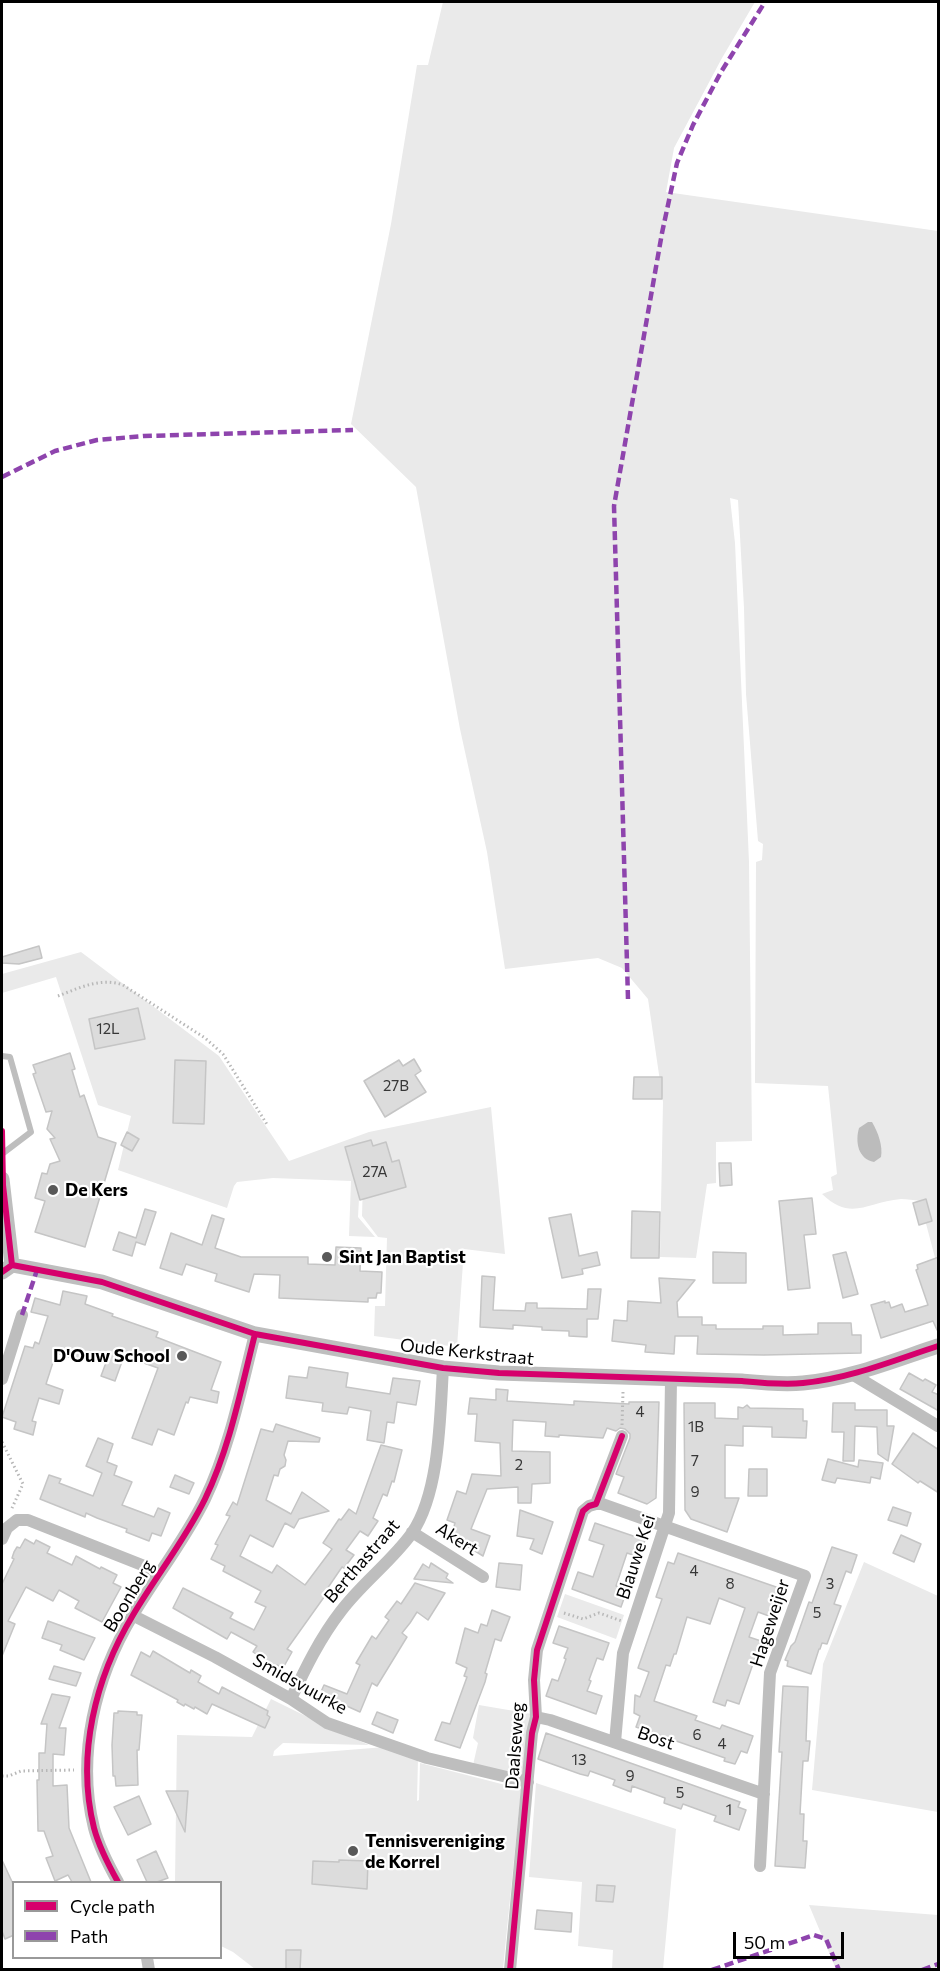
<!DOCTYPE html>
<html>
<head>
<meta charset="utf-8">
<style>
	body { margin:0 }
	#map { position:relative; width:940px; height:1971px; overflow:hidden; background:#fff; font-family:Commissioner,sans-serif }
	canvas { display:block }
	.frame { position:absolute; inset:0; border:3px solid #000; pointer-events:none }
	.legend { position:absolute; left:12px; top:1881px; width:210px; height:78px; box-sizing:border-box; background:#fff; border:2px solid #999; margin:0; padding:8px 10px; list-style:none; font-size:18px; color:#000 }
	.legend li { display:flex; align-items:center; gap:12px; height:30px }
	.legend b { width:30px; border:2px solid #999 }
	.scale { position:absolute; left:733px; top:1932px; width:111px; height:27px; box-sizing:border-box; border:3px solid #000; border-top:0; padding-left:8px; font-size:18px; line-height:21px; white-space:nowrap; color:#000; -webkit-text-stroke:4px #fff; paint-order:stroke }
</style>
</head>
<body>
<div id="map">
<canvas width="940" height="1971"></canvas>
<div class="frame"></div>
<ul class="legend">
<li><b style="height:8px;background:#d6006c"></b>Cycle path</li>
<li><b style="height:8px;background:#8e44ad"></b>Path</li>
</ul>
<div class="scale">50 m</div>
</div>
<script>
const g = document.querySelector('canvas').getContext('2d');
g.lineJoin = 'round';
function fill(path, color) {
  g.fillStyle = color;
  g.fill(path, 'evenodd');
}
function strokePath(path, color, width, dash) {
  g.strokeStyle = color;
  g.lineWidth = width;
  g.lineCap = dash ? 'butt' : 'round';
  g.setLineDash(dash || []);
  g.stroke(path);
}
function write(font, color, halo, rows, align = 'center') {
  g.font = font + ' Commissioner,sans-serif';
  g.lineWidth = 4.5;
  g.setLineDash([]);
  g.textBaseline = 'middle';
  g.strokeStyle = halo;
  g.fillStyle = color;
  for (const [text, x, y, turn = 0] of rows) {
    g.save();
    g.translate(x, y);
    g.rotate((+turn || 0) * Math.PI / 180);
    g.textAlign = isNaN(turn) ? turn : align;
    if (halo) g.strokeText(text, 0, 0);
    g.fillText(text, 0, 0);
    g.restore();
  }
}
fill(new Path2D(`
	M 443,2 L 755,2 L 722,58 L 674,148 L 666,192 L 938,231 L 938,1269 L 920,1201 C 914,1200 907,1199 901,1199 C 867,1202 851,1222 822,1194 L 833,1190 L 831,1177 L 837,1174 L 828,1086 L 755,1083 L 756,862 L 762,860 L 763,844 L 758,841 L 746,694 L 744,608 L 738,500 L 730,498 L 735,543 L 749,862 L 752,1141 L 716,1142 L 716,1183 L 707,1184 L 696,1258 L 660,1257 L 663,1102 L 648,999 L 622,968 L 598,958 L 505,969 L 487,852 L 460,729 L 416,487 L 351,424 L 391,224 L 417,65 L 428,65 Z
	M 81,952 L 219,1056 L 289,1161 L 369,1132 L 491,1107 L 505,1254 L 464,1249 L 457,1347 L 374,1336 L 375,1306 L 385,1306 L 387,1238 L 378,1237 L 362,1216 L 363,1181 L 360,1181 L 358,1217 L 375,1237 L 349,1236 L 351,1181 L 273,1178 L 237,1182 L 234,1186 L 227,1208 L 118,1170 L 131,1116 L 98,1105 L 56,977 L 2,993 L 2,974 Z
	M 864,1562 L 938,1596 L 938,1812 L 812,1790 L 823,1664 Z
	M 565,1594 L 624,1615 L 616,1639 L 557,1617 Z
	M 271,1699 L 334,1730 L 369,1745 L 283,1743 L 274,1751 L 273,1756 L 385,1747 L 418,1758 L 417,1801 L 419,1800 L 420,1763 L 521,1789 L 503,1969 L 255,1969 L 233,1952 L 221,1946 L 220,1882 L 175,1882 L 177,1735 L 252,1737 Z
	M 479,1705 L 532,1714 L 523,1776 L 473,1765 L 478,1743 L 473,1738 Z
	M 536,1783 L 676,1829 L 663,1969 L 612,1969 L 613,1950 L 578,1946 L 582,1882 L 529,1877 Z
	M 809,1905 L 938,1915 L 938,1969 L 836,1969 Z`), '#eaeaea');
fill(new Path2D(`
	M 868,1122 L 872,1122 C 878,1132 883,1146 881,1157 L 874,1162 C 858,1159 855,1142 859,1128 Z`), '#bcbcbc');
const building = new Path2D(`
	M 39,946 L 42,958 L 19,964 L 2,963 L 2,957 Z
	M 138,1008 L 145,1039 L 95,1049 L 89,1019 Z
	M 70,1053 L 75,1069 L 72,1070 L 80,1097 L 84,1095 L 98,1137 L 116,1143 L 85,1247 L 35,1232 L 45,1201 L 35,1198 L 42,1173 L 47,1174 L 50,1164 L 60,1161 L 50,1139 L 55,1138 L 47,1129 L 52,1111 L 46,1112 L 33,1074 L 36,1073 L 33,1065 Z
	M 414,1059 L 421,1071 L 415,1075 L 426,1092 L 385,1117 L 364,1081 L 399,1060 L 403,1066 Z
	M 175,1060 L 206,1061 L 204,1124 L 173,1123 Z
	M 634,1077 L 662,1077 L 662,1099 L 633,1099 Z
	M 127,1132 L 139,1139 L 132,1151 L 121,1145 Z
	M 371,1140 L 373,1146 L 386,1142 L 392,1162 L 399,1160 L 406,1187 L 360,1200 L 345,1147 Z
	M 719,1163 L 731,1163 L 732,1185 L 720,1186 Z
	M 812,1198 L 816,1234 L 804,1235 L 810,1288 L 788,1290 L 779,1201 Z
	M 926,1199 L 932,1221 L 919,1225 L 913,1203 Z
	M 145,1209 L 156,1212 L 145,1245 L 136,1242 L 132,1256 L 113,1250 L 119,1232 L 136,1238 Z
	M 632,1211 L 660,1212 L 659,1258 L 631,1258 Z
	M 571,1214 L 579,1256 L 597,1252 L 600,1265 L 582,1269 L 583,1274 L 562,1278 L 549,1218 Z
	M 212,1215 L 224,1219 L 215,1248 L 241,1257 L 308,1257 L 308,1264 L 335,1265 L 336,1247 L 361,1248 L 360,1271 L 382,1272 L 381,1293 L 377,1293 L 376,1298 L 368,1298 L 368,1302 L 279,1298 L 280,1275 L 254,1274 L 249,1292 L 215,1281 L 217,1274 L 186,1264 L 182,1275 L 160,1268 L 171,1233 L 202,1245 Z
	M 713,1252 L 746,1253 L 746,1283 L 713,1283 Z
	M 846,1252 L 858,1294 L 843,1298 L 833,1255 Z
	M 939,1257 L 939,1330 L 937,1330 L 933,1321 L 881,1338 L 871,1305 L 885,1301 L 885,1303 L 889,1302 L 891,1308 L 902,1304 L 905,1312 L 928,1305 L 916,1270 L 918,1269 L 917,1265 Z
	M 482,1276 L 495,1277 L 493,1310 L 525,1311 L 526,1303 L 537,1303 L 537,1308 L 587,1309 L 588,1289 L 601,1289 L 598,1319 L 587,1319 L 587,1337 L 569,1336 L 569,1331 L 542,1330 L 542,1327 L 513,1325 L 513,1329 L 480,1327 Z
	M 659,1278 L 695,1280 L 677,1302 L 678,1317 L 702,1317 L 702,1325 L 716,1325 L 716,1329 L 763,1329 L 763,1326 L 783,1326 L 783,1335 L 818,1334 L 818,1323 L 851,1323 L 852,1335 L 861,1335 L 861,1353 L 764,1355 L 697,1354 L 698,1336 L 675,1336 L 674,1354 L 645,1352 L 646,1345 L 612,1341 L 614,1320 L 627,1321 L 628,1301 L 661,1303 Z
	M 63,1291 L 87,1296 L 85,1304 L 113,1314 L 112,1316 L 158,1332 L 156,1337 L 221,1362 L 211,1390 L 219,1392 L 217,1403 L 190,1397 L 188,1403 L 186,1402 L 174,1435 L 158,1429 L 152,1445 L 132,1438 L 158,1368 L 124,1356 L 115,1381 L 101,1376 L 107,1360 L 84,1356 L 82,1361 L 56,1353 L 46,1384 L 63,1390 L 59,1404 L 39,1398 L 32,1421 L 36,1422 L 33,1435 L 14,1429 L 16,1422 L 2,1417 L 25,1346 L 33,1348 L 35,1342 L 39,1344 L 48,1316 L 31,1312 L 35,1298 L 60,1305 Z
	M 309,1367 L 348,1373 L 346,1387 L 390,1394 L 393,1378 L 420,1381 L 416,1405 L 397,1402 L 394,1423 L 387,1422 L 384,1443 L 367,1440 L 371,1411 L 349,1407 L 347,1414 L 322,1411 L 323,1403 L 286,1398 L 289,1376 L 307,1378 Z
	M 909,1373 L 923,1381 L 925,1379 L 936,1385 L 932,1392 L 939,1395 L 939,1411 L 900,1389 Z
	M 496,1389 L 508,1390 L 507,1401 L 574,1405 L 574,1401 L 629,1404 L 629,1402 L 659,1402 L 656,1498 L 647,1504 L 618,1493 L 624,1477 L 616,1474 L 630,1438 L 630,1434 L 625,1429 L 620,1428 L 616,1431 L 607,1428 L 603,1438 L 559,1435 L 559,1437 L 545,1436 L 546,1422 L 513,1420 L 512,1451 L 550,1452 L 550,1483 L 532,1484 L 531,1503 L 518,1503 L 518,1487 L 487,1489 L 471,1529 L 490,1536 L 483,1556 L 451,1536 L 455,1523 L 447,1520 L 457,1491 L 466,1494 L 472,1474 L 501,1476 L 500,1443 L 475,1441 L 477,1414 L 468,1414 L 470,1398 L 496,1400 Z
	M 684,1403 L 715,1403 L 715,1418 L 738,1419 L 738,1407 L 743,1408 L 747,1405 L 750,1408 L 803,1409 L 803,1421 L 807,1421 L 806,1438 L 772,1437 L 772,1427 L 743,1426 L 743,1446 L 725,1445 L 725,1498 L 739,1498 L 727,1532 L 691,1519 L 685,1510 Z
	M 833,1403 L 855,1403 L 855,1410 L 887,1410 L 887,1426 L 894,1426 L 888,1461 L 878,1454 L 877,1427 L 855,1426 L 854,1461 L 843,1461 L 844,1432 L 832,1432 Z
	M 276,1424 L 320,1438 L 319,1442 L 288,1441 L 284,1455 L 286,1460 L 285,1466 L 280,1469 L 278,1476 L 274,1475 L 266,1500 L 291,1514 L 302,1492 L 329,1511 L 299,1519 L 294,1528 L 285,1523 L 273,1547 L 250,1535 L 240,1556 L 272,1573 L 277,1565 L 305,1585 L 332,1549 L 323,1543 L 339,1519 L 341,1520 L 349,1509 L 356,1514 L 381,1445 L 402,1450 L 394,1482 L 392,1481 L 387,1496 L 383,1494 L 373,1518 L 378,1521 L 368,1536 L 360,1531 L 346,1550 L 354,1555 L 344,1568 L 342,1567 L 325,1592 L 327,1593 L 287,1649 L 292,1652 L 283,1668 L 277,1665 L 275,1669 L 257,1660 L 259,1656 L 253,1652 L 257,1646 L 231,1632 L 227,1639 L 173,1608 L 183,1588 L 233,1613 L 230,1618 L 254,1630 L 266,1607 L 255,1602 L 261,1591 L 223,1571 L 225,1566 L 211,1559 L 218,1545 L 215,1544 L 230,1516 L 226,1515 L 233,1502 L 237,1505 L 261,1429 L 273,1432 Z
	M 913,1433 L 939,1450 L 939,1493 L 920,1481 L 918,1483 L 892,1464 Z
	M 98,1438 L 113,1444 L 107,1462 L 117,1466 L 114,1475 L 132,1482 L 122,1505 L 154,1517 L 158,1508 L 170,1513 L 161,1536 L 152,1533 L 149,1541 L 126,1532 L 127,1529 L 97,1518 L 86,1513 L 85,1517 L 40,1499 L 49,1475 L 61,1479 L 59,1483 L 93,1496 L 102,1473 L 86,1466 Z
	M 828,1459 L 858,1467 L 859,1460 L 883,1463 L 880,1479 L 871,1477 L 870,1483 L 837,1478 L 835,1483 L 822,1480 Z
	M 749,1469 L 767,1469 L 767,1496 L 748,1496 Z
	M 175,1475 L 194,1483 L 189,1494 L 170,1487 Z
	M 893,1507 L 911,1513 L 907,1526 L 888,1520 Z
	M 520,1510 L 553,1522 L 542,1554 L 530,1549 L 534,1539 L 517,1536 Z
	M 595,1523 L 645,1540 L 639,1557 L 627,1553 L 616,1586 L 627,1590 L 621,1607 L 572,1589 L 578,1572 L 593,1577 L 604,1545 L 589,1540 Z
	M 901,1535 L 921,1544 L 914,1562 L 893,1553 Z
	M 25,1539 L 34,1544 L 36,1540 L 50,1547 L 47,1553 L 72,1565 L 76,1556 L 100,1569 L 101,1567 L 117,1575 L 113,1583 L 121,1587 L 102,1622 L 75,1608 L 79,1601 L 59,1590 L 53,1601 L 26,1587 L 8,1621 L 15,1624 L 2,1656 L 2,1584 L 14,1559 L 12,1558 L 14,1552 L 17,1547 L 20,1548 Z
	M 832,1547 L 857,1555 L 851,1573 L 846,1571 L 834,1604 L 841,1606 L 827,1644 L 822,1643 L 820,1649 L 819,1649 L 811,1674 L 787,1666 L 788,1661 L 785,1660 L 791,1646 L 795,1642 L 809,1602 L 812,1603 Z
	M 678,1553 L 779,1588 L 775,1599 L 781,1601 L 777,1615 L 771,1613 L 769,1616 L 758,1612 L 749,1637 L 761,1641 L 739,1704 L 727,1700 L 725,1706 L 713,1702 L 745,1608 L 719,1598 L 710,1624 L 687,1617 L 676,1654 L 674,1654 L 670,1666 L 666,1665 L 654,1701 L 697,1716 L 695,1720 L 720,1729 L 722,1725 L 753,1736 L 747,1753 L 741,1751 L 735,1764 L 724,1761 L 725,1758 L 636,1727 L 640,1716 L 634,1713 L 635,1695 L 640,1697 L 649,1672 L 638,1668 L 662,1599 L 656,1597 L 668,1562 L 674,1564 Z
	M 431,1563 L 448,1574 L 446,1578 L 453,1583 L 414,1579 L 423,1564 L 429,1568 Z
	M 499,1563 L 522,1565 L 520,1590 L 496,1587 Z
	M 415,1583 L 445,1593 L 428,1620 L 417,1612 L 410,1623 L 402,1633 L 407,1637 L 377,1686 L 372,1683 L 360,1712 L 320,1694 L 324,1685 L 347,1694 L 360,1665 L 356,1663 L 372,1636 L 376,1639 L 389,1620 L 385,1617 L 397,1601 L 401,1604 Z
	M 492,1610 L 510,1617 L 501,1641 L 495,1639 L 485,1673 L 487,1674 L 485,1682 L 460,1748 L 435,1740 L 442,1722 L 450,1724 L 467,1677 L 464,1676 L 467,1668 L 456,1663 L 465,1628 L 478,1633 L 481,1624 L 487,1626 Z
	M 48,1621 L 95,1638 L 84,1660 L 60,1650 L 62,1645 L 42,1638 Z
	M 559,1626 L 609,1643 L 603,1660 L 597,1658 L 589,1680 L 591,1681 L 587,1691 L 602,1696 L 596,1714 L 546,1696 L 552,1679 L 558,1681 L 566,1659 L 564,1658 L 568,1648 L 553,1643 Z
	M 153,1651 L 190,1673 L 191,1670 L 201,1676 L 198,1682 L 219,1694 L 222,1687 L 268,1711 L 267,1715 L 270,1717 L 265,1728 L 212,1704 L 207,1714 L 195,1707 L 194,1709 L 185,1704 L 184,1706 L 177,1702 L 178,1700 L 131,1675 L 141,1652 L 150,1657 Z
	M 54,1666 L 81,1673 L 76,1686 L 49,1679 Z
	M 783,1686 L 808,1687 L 806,1741 L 810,1741 L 808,1761 L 803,1761 L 800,1814 L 804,1814 L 803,1841 L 807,1841 L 805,1868 L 775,1866 L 782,1752 L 779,1752 Z
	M 52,1694 L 70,1697 L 59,1728 L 66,1728 L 64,1755 L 53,1754 L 53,1786 L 67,1785 L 69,1828 L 91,1882 L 72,1882 L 68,1875 L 55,1881 L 46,1858 L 53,1856 L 44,1831 L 38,1831 L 37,1780 L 39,1780 L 39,1753 L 45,1753 L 47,1724 L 41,1724 Z
	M 118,1711 L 137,1712 L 137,1715 L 142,1715 L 139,1750 L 137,1750 L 138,1785 L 116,1786 L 115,1776 L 113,1776 L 112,1745 L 114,1713 L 118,1713 Z
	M 377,1712 L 398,1720 L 393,1733 L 372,1724 Z
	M 546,1733 L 740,1802 L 738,1807 L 746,1810 L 739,1830 L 714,1821 L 716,1816 L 683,1804 L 681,1809 L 664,1803 L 665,1798 L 632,1786 L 631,1792 L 613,1785 L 615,1780 L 590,1771 L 588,1776 L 580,1774 L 538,1759 Z
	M 166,1791 L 188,1791 L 185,1832 Z
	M 139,1796 L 151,1824 L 128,1835 L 114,1807 Z
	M 156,1851 L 168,1878 L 157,1882 L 147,1882 L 137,1860 Z
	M 2,1860 L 14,1886 L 14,1935 L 5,1939 L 2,1931 Z
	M 339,1860 L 368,1861 L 367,1889 L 312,1884 L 313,1861 L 339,1862 Z
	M 597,1885 L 615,1886 L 613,1902 L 596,1901 Z
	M 537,1910 L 572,1913 L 571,1932 L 535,1929 Z
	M 286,1950 L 301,1950 L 300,1970 L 286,1970 Z`);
fill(building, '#dcdcdc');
strokePath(building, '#c5c5c5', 1.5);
strokePath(new Path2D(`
	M 58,996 C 79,988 101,977 123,985 L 205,1038 L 223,1054 L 268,1126
	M 622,1425 L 623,1392
	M 2,1442 L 23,1484 L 12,1508
	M 564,1613 L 583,1619 L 599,1613 L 622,1621
	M 2,1776 L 9,1776 L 21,1771 L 74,1770`), '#b8b8b8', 3, [1.5, 3]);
strokePath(new Path2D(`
	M 2,1056 L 10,1057 L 31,1132 L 2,1154`), '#bebebe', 6);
strokePath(new Path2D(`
	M 852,1374 L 938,1426
	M 2,1379 L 22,1315
	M 596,1504 L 602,1504 L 805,1576 L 770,1673 L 760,1866
	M 412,1532 L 483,1577
	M 2,1539 L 7,1528 L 17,1520 L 28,1520 L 142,1565 L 158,1576
	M 132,1615 L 215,1657 L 291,1699 L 327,1723 L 427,1758 L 528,1782
	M 291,1699 C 305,1669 320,1638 341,1611 C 362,1583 392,1561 412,1533 C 440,1492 440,1416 443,1368
	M 536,1717 L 550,1720 L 764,1794
	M 615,1742 L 623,1653 L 669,1513 L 671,1380
	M 118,1882 C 109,1866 99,1847 94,1828 C 76,1756 95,1678 133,1615 C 156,1576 185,1540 205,1499 C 230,1447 241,1389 255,1334
	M 147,1958 L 149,1970
	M 510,1970 L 532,1733 L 536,1717 L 534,1680 L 537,1650 L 583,1511 L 589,1506 L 596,1504 L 622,1436`), '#bebebe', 12);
strokePath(new Path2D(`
	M 2,1179 L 12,1265
	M 2,1272 L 12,1265 L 102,1282 L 255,1334 L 443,1368 L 499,1373 L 742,1381 C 763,1383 783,1385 803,1383 C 849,1379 895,1360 938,1346`), '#bebebe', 15);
strokePath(new Path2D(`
	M 2,477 L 55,451 L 97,440 L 144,436 L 353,430
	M 628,999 L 614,506 L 662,233 L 677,163 L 693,125 L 721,72 L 765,2
	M 22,1315 L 37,1270
	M 712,1970 L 814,1935 L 826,1939 L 839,1970
	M 922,1970 L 938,1964`), '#8e44ad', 4.5, [9, 4.5]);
strokePath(new Path2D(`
	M 2,1131 L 3,1185 L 12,1265
	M 2,1272 L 12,1265 L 102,1282 L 255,1334 L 443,1368 L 499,1373 L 742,1381 C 763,1383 783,1385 803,1383 C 849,1379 895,1360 938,1346
	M 118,1882 C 109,1866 99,1847 94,1828 C 76,1756 95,1678 133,1615 C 156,1576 185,1540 205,1499 C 230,1447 241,1389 255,1334
	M 510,1970 L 532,1733 L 536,1717 L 534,1680 L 537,1650 L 583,1511 L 589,1506 L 596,1504 L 622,1436`), '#d6006c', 6);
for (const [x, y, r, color] of [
	[53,1190,6,"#595959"],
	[327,1257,6,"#595959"],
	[182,1356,6,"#595959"],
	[353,1851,6,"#595959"]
]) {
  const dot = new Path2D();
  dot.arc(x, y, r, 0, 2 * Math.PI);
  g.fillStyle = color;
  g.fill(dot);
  strokePath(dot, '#fff', 2);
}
write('15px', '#373737', null, [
	["12L",108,1029],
	["27B",396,1086],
	["27A",375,1172],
	["4",640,1412],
	["1B",696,1427],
	["7",695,1461],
	["2",519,1465],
	["9",695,1492],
	["4",694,1571],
	["8",730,1584],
	["3",830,1584],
	["5",817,1613],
	["6",697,1735],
	["4",722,1744],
	["13",579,1760],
	["9",630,1776],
	["5",680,1793],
	["1",729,1810]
]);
write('bold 18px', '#000', '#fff', [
	["De Kers",65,1190],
	["Sint Jan Baptist",339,1257],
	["D'Ouw School",170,1356,"right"],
	["Tennisvereniging",365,1841],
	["de Korrel",365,1862]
], 'left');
write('18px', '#000', '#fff', [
	["Oude Kerkstraat",467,1352,6],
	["Akert",457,1539,32],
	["Blauwe Kei",636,1557,-72],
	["Berthastraat",362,1561,-49],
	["Boonberg",129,1596,-59],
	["Hageweijer",770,1623,-72],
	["Smidsvuurke",300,1684,29],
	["Bost",656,1738,19],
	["Daalseweg",515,1746,-86]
]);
</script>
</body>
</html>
